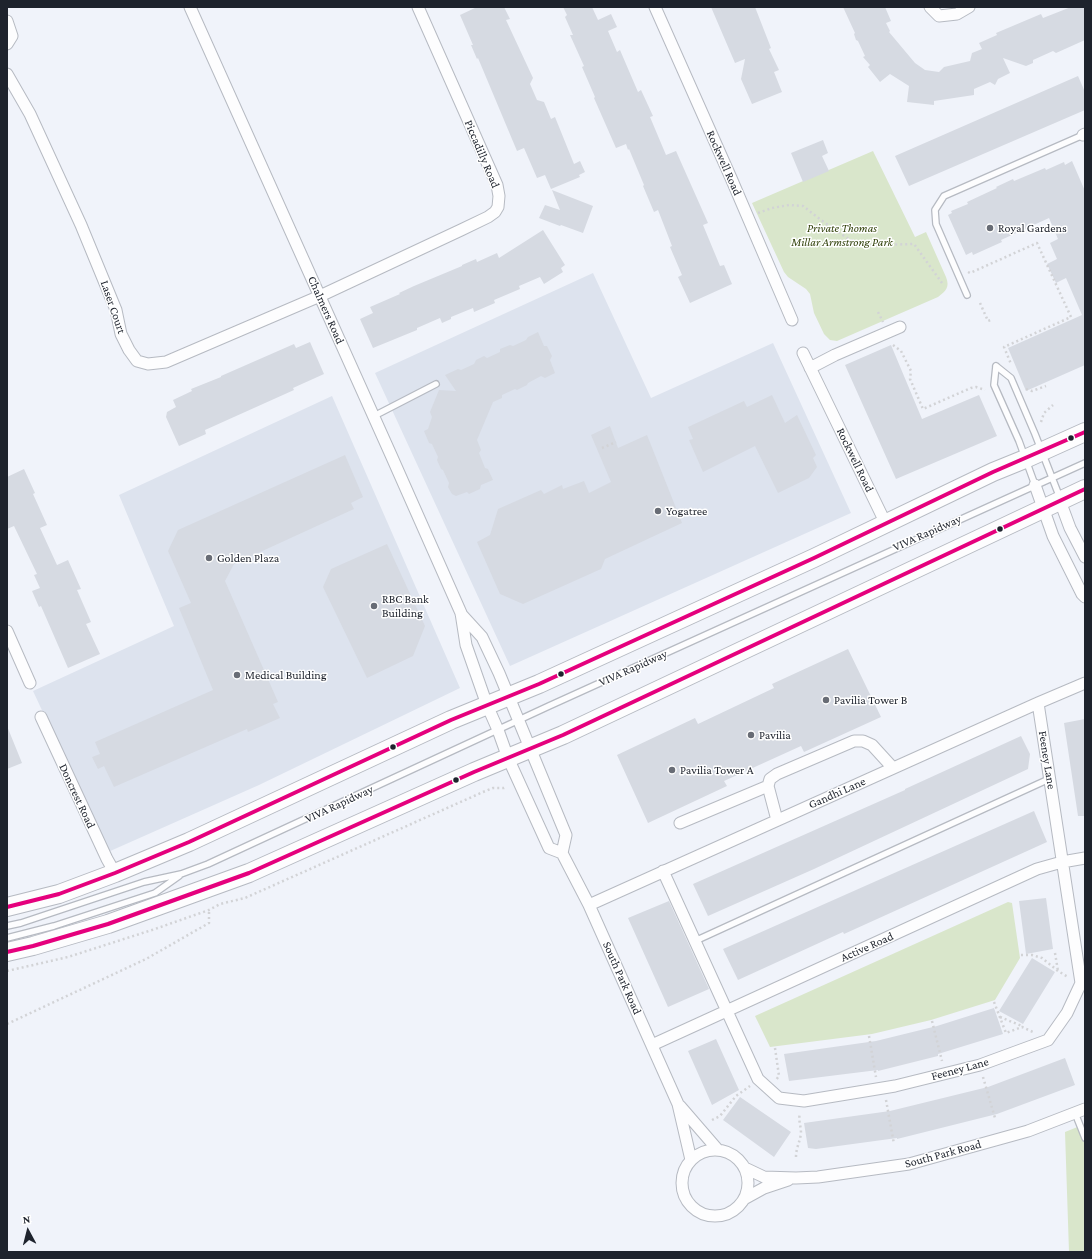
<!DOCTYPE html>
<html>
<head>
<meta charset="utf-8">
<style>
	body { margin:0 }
	#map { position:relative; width:1092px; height:1259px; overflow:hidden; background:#f0f3fa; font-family:"Crimson Pro",serif }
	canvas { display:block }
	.frame { position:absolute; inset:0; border:8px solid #1e232d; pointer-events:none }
	.north { position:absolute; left:8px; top:1211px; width:40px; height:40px; -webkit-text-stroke:3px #fff; paint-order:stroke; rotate:353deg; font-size:11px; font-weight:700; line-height:16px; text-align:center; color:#1e232d }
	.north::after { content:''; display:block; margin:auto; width:14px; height:18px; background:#1e232d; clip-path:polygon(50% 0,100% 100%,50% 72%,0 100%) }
</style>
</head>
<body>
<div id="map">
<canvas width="1092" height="1259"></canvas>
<div class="frame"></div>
<div class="north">N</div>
</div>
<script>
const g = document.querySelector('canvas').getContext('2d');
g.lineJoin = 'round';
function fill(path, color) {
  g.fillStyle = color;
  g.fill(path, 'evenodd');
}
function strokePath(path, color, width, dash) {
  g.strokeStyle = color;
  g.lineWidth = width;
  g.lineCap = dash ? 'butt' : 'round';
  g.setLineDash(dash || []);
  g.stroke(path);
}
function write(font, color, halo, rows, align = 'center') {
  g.font = font + ' "Crimson Pro",serif';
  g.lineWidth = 3;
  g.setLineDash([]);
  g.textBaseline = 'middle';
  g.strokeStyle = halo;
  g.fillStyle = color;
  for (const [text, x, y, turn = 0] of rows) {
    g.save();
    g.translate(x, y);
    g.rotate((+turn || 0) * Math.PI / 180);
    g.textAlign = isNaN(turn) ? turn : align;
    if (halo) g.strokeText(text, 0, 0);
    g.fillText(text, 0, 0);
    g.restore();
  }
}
fill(new Path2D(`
	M 593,273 L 651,398 L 773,343 L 851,513 L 510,666 L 375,373 Z
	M 332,396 L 460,688 L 259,785 L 108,852 L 33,691 L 174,626 L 119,495 Z`), '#dde3ee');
fill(new Path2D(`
	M 873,151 L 915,237 L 926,232 L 946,277 C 950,287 946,291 938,297 L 837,341 L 830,340 L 824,334 L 814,313 L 810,294 L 806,289 L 788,277 L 784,272 L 752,203 Z
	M 1008,902 L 1012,903 L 1020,958 L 995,1000 L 931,1020 L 872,1034 L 770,1047 L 755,1016 Z
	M 1085,1124 L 1085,1252 L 1069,1252 L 1065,1132 Z`), '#d9e6cb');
fill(new Path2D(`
	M 477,7 L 504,7 L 510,19 L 506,20 L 533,78 L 530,84 L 537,100 L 544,102 L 551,119 L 555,117 L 574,164 L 580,161 L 585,172 L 579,175 L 580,177 L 551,189 L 545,175 L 537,178 L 524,148 L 517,151 L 478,58 L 477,59 L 471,45 L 473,45 L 460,15 Z
	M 563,7 L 592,7 L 598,20 L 611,14 L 617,27 L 608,31 L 617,52 L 620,50 L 638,92 L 641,90 L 653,116 L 650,117 L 666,155 L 676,151 L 708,223 L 703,225 L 720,266 L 724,265 L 732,284 L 690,303 L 678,277 L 682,275 L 670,247 L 672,246 L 658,210 L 654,212 L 643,186 L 644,185 L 629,149 L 628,150 L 626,144 L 616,148 L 594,98 L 595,97 L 582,67 L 584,66 L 570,35 L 573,35 L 565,17 L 567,15 Z
	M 711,7 L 755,7 L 771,48 L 769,49 L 779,70 L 774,72 L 782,92 L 752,104 L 741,79 L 745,59 L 735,63 Z
	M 843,7 L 885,7 L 891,21 L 886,23 L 890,31 L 889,32 L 915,63 L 925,70 L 939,72 L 944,67 L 970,61 L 972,53 L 982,49 L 979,43 L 997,35 L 996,33 L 1041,14 L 1043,18 L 1071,7 L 1085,7 L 1085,40 L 1056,53 L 1053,51 L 1033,60 L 1033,63 L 1026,66 L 1003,58 L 1010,73 L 998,79 L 995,85 L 990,82 L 974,89 L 974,95 L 934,101 L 934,105 L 907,102 L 909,86 L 890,74 L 880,82 L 868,67 L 870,65 L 863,57 L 865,56 L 858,41 L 856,40 L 854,34 L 855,33 Z
	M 1078,76 L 1085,92 L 1085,110 L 909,186 L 895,156 Z
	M 823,140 L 828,153 L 822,156 L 829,171 L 803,182 L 791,153 Z
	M 1072,161 L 1085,191 L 1085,365 L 1026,391 L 1008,348 L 1082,315 L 1066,278 L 1056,283 L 1047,264 L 1057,259 L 1050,243 L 1058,239 L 1049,218 L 1001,240 L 1002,242 L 973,255 L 972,252 L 966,255 L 948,215 L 952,213 L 951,211 L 968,204 L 967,202 L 997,188 L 996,187 L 1013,179 L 1014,181 L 1045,168 L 1046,170 L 1064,162 L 1065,165 Z
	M 552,190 L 593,206 L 583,233 L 561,225 L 560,226 L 539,218 L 545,205 L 560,210 Z
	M 543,230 L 565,265 L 561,268 L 563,272 L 544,284 L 540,277 L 519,286 L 520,289 L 494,300 L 495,303 L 474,312 L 473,308 L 451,317 L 451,319 L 442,323 L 440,318 L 417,328 L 417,330 L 373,348 L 360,319 L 373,313 L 370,307 L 400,294 L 399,293 L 414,286 L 462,266 L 462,265 L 476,259 L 477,262 L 497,253 L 499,258 Z
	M 538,332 L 544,346 L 547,346 L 552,356 L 550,360 L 555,373 L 545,378 L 541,376 L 528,383 L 527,385 L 517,390 L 515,389 L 502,395 L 502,398 L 493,402 L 477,440 L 481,450 L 479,453 L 485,468 L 488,469 L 493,480 L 481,485 L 480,489 L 469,494 L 467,492 L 456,496 L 452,494 L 448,487 L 449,483 L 443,470 L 441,469 L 437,460 L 438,457 L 432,444 L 429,443 L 424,431 L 428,429 L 432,417 L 430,412 L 439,390 L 456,391 L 445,375 L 458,369 L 461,370 L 474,364 L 476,360 L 484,356 L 487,358 L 500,352 L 500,349 L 510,345 L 513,346 L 526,340 L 528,337 Z
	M 310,342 L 324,374 L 293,388 L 294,390 L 205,430 L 206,434 L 179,446 L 166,417 L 167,412 L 176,407 L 173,400 L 192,391 L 191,389 L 221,377 L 221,376 L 294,344 L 296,348 Z
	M 891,345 L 922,419 L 979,395 L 997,436 L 896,479 L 845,365 Z
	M 772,395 L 785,423 L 797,415 L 816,455 L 813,458 L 817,467 L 809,478 L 778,493 L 755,446 L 703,472 L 689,440 L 693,439 L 688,427 L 744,401 L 747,407 Z
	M 610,426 L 618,448 L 647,435 L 682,523 L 605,559 L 601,569 L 523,604 L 500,594 L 477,542 L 490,535 L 498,509 L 541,490 L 544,494 L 562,485 L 563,489 L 584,481 L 589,493 L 611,482 L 591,435 Z
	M 345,455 L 363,497 L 351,503 L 354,509 L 234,564 L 225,581 L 278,702 L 273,704 L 280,718 L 248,732 L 247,729 L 114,787 L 104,766 L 98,769 L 92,757 L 100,754 L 95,742 L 213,690 L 179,608 L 191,603 L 168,551 L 178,530 Z
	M 24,469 L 35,493 L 33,494 L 47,525 L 40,528 L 57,565 L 68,560 L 81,589 L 77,590 L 91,622 L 86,624 L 100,654 L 68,668 L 41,606 L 39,607 L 32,591 L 40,588 L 34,575 L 37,574 L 14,526 L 7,529 L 7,477 Z
	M 387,544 L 425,626 L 413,656 L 367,678 L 323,587 L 331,569 Z
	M 848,649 L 881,717 L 804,752 L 801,746 L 724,781 L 727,786 L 648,823 L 617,755 L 695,718 L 698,724 L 774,688 L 772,684 Z
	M 1085,719 L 1085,816 L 1078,816 L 1064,723 Z
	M 7,726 L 22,763 L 7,769 Z
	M 1021,736 L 1030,754 L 1028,769 L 814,869 L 708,916 L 693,884 L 905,790 L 905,789 Z
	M 1034,811 L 1047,842 L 844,934 L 843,932 L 738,980 L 723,949 Z
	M 1046,898 L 1053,949 L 1026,954 L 1019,901 Z
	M 669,901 L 709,989 L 668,1007 L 628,918 Z
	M 1032,958 L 1055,972 L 1023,1024 L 999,1011 Z
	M 994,1008 L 1003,1034 L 938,1054 L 938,1056 L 878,1071 L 878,1070 L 789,1081 L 784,1054 L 876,1041 L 937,1026 Z
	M 716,1039 L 739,1090 L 712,1105 L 688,1051 Z
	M 1065,1058 L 1075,1085 L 997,1114 L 897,1139 L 897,1138 L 816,1149 L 808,1148 L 804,1123 L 890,1111 L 988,1087 Z
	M 740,1097 L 791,1132 L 774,1157 L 723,1120 Z`), '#d6dae2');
const lane = new Path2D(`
	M 967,295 L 936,224 L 935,210 L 944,196 L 1083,135 L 1084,136
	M 996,366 L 1011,378 L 1035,434 L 1060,498
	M 996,366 L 994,385 L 1019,441 L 1035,485
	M 374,416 L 436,384
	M 7,926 L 21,923 L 144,882 L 181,874 L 208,864 L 549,706 L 1085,463
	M 7,938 L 54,926 L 155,893 L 179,876
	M 695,941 L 1049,779
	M 1075,1113 L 1085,1138`);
const street = new Path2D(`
	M 190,7 L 391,455 L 461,613 L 466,645 L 487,705 L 498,730 L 508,758 L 549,848 L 562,853
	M 655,7 L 731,178 L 792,320
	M 930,7 L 939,16 L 957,14 L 969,7
	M 7,21 L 12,36 L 7,44
	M 7,74 L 30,114 L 81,225 L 116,310 L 121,334 L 129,350 L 137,361 L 148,364 L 166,362 L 320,296 L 461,230 L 488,217 L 495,212 L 498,207 L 499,196 L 497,185 L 418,7
	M 1083,135 L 1085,134
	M 803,353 L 886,524
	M 810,368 L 835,355 L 900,327
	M 1035,485 L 1053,536 L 1082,594 L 1085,597
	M 1060,501 L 1070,528 L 1085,557
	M 461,614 L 482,637 L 499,673 L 566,835 L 562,853 L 589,905 L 678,1104 L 691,1160
	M 7,631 L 30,683
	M 41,717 L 107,859 L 115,873
	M 777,820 L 768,786 L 770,779 L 777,774 L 854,741 L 863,741 L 872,745 L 893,768
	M 680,823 L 768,786
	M 663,871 L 758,1079 L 779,1098 L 804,1101 L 895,1086 L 980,1065 L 1048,1040 L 1067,1013 L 1081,983 L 1038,703
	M 589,905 L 1038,703 L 1085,683
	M 652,1045 L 1037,869 L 1062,862 L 1085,858
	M 680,1106 L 718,1150
	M682 1183a33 33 0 1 1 66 0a33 33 0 1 1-66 0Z
	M 745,1168 L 764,1177 L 796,1178 L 818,1177 L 909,1164 L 1028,1131 L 1085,1109
	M 744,1199 L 764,1188 L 788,1180`);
const primary = new Path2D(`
	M 7,907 L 59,894 L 115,873 L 189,842 L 451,720 L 539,684 L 814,558 L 993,472 L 1025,459 L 1085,432
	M 7,952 L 33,946 L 108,924 L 249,873 L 474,772 L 563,735 L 1085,489`);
strokePath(lane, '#b6bac2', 8);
strokePath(street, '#b6bac2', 13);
strokePath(primary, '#b6bac2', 20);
strokePath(new Path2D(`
	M 758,213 L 772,208 L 789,205 L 803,206 L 821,220 L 850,240 L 871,245 L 882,245 L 914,244 L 942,283
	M 968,272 L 970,273 L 1037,243 L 1071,317 L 1004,347 L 1011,364
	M 980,303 L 988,321 L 991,320
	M 878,312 L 883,322
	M 893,345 L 901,351 L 911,371 L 910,379 L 923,409 L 971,388 L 976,387 L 985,390
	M 1026,389 L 1032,391 L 1046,386
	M 1041,422 L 1044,413 L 1053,405
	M 602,448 L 616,442
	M 1055,953 L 1058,971
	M 1021,955 L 1032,955 L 1042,958 L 1058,971 L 1068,977
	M 7,971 L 68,957 L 155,929 L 209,910 L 220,904 L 245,898 L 483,792 L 493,788 L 504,788 L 507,787
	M 994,1002 L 1006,1033 L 1022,1027 L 1033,1032
	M 1000,1017 L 1022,1026
	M 932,1021 L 942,1061
	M 7,1024 L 146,959 L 209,923 L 209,910
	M 869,1036 L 876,1077
	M 775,1048 L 779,1076 L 776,1080
	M 983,1077 L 995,1118
	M 886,1100 L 894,1144
	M 712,1120 L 720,1116 L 736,1096 L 750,1086
	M 796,1157 C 796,1148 800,1142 801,1133 C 801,1126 798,1120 800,1113`), '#d2d3d6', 2.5, [2, 3]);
strokePath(lane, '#fdfdfe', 5.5);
strokePath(street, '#fdfdfe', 11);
strokePath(primary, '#fdfdfe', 18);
strokePath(new Path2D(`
	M 7,907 L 59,894 L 115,873 L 189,842 L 451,720 L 539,684 L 814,558 L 993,472 L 1085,432
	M 7,952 L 33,946 L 108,924 L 249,873 L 474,772 L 563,735 L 1085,489`), '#e5007d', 4);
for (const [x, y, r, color] of [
	[990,228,4,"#686c75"],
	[1071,438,3.5,"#1e232d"],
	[658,511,4,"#686c75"],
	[1000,529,3.5,"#1e232d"],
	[209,558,4,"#686c75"],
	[374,606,4,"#686c75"],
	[561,674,3.5,"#1e232d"],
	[237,675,4,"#686c75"],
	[826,700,4,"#686c75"],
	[751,735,4,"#686c75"],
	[393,747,3.5,"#1e232d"],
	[672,770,4,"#686c75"],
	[456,780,3.5,"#1e232d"]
]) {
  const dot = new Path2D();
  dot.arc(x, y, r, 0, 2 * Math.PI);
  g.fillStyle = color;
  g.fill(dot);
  strokePath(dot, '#fff', 1.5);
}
write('12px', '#1e232d', '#fff', [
	["Piccadilly Road",482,154,67],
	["Rockwell Road",724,163,66],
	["Laser Court",113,307,71],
	["Chalmers Road",326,310,66],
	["Rockwell Road",855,460,64],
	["VIVA Rapidway",927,533,-24],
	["VIVA Rapidway",633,668,-24],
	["Feeney Lane",1047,760,81],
	["Gandhi Lane",837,793,-24],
	["Doncrest Road",77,796,65],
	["VIVA Rapidway",339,804,-25],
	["Active Road",867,947,-24],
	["South Park Road",622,978,66],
	["Feeney Lane",960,1069,-15],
	["South Park Road",943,1154,-15]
]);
write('italic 12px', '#32420b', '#fff', [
	["Private Thomas",842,228],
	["Millar Armstrong Park",842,242]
]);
write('12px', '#1e232d', '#fff', [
	["Royal Gardens",998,228],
	["Yogatree",666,511],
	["Golden Plaza",217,558],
	["RBC Bank",382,599],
	["Building",382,613],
	["Medical Building",245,675],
	["Pavilia Tower B",834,700],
	["Pavilia",759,735],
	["Pavilia Tower A",680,770]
], 'left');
</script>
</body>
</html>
